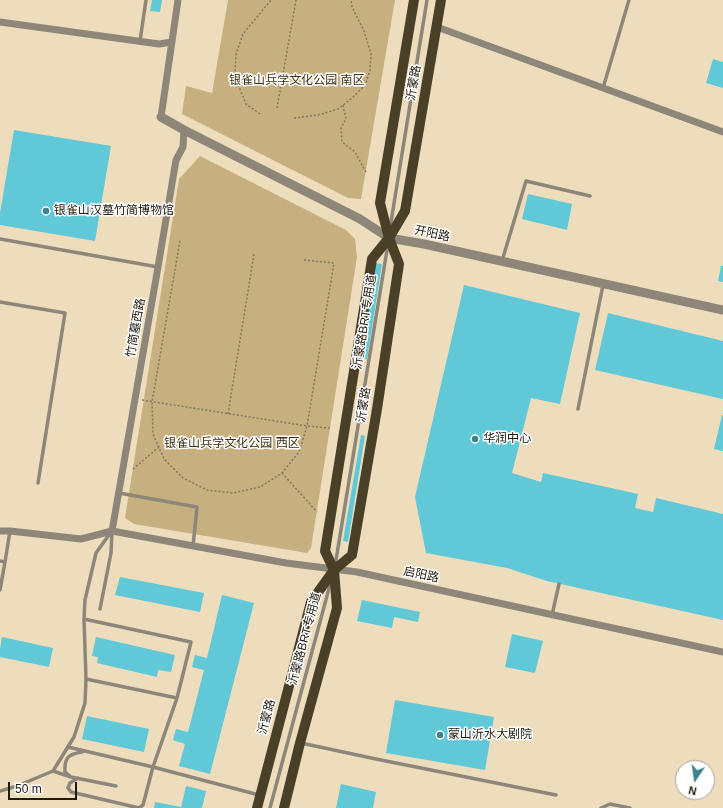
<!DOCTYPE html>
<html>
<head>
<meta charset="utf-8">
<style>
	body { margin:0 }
	#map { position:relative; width:723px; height:808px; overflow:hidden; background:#eeddbc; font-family:Arial,sans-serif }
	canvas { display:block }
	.north { position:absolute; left:675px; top:760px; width:40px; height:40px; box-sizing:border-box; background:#fff; border:1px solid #a6a39f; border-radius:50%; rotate:193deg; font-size:11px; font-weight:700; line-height:16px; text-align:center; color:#201a0e }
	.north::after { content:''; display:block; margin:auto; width:14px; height:18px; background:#3d848e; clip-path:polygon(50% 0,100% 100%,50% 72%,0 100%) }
	.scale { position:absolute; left:8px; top:782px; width:69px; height:18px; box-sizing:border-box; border:2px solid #201a0e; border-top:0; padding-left:5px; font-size:12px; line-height:14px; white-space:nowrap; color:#201a0e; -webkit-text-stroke:3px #fff; paint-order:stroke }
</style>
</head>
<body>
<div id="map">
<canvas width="723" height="808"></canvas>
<div class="north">N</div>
<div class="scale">50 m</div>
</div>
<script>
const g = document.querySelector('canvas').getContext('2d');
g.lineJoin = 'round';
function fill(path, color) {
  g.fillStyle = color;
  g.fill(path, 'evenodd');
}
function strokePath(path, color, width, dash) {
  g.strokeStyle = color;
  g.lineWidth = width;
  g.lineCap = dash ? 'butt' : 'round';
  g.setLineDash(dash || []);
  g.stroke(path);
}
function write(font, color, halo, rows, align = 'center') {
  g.font = font + ' Arial,"Noto Sans SC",sans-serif';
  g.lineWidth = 3;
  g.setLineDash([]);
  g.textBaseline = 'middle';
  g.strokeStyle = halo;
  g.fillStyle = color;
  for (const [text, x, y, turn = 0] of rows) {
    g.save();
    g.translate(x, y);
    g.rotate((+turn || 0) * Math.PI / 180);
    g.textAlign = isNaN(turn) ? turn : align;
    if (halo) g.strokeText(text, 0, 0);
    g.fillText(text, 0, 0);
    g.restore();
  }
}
fill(new Path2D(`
	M 228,0 L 395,0 L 361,199 L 348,198 L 182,114 L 186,86 L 212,93 Z
	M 200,156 L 346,230 L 355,239 L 357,257 L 311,548 L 307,553 L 134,524 L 125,518 L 179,179 Z`), '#c7b07f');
fill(new Path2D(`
	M 152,0 L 162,0 L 160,12 L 150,11 Z
	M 713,59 L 723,62 L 723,88 L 706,83 Z
	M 14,130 L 111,146 L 95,241 L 0,225 L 0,213 Z
	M 528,194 L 572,204 L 567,230 L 522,219 Z
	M 374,263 L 382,264 L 367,359 L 359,358 Z
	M 721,266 L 723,266 L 723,282 L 718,281 Z
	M 464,285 L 580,313 L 560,404 L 531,398 L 512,473 L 541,482 L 543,473 L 638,494 L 635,508 L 653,512 L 656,498 L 723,514 L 723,620 L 547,581 L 507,568 L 426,553 L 415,497 Z
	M 608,313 L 723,341 L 723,399 L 595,370 Z
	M 722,415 L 723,415 L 723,451 L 714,449 Z
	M 361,435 L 365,436 L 348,542 L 343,541 Z
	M 120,577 L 204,593 L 200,612 L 115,595 Z
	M 222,595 L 254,603 L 210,774 L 179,766 L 185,744 L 173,740 L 176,729 L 188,732 L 204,670 L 192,667 L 195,655 L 207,658 Z
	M 362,600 L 420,612 L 418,622 L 394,617 L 392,628 L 357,621 Z
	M 512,634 L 543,641 L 535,673 L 505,667 Z
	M 2,637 L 53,648 L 49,667 L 0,657 L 0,649 Z
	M 96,637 L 175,655 L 171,672 L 158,670 L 157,677 L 97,663 L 98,657 L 92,656 Z
	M 395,700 L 494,717 L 485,770 L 386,753 Z
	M 87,716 L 149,729 L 144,752 L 82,739 Z
	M 341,784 L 376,792 L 373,808 L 336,808 Z
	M 186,786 L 206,791 L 202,808 L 181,808 Z
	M 155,802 L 181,807 L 181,808 L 154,808 Z`), '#60c8d6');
strokePath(new Path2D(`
	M 343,105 L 346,119 L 341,128 L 342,142 L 355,152 L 366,172
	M 277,108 L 296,0
	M 260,114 L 246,104 L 239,87 L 235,73 L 236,54 L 243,34 L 271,0
	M 294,118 L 318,115 L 338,109 L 352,98 L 365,85 L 370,71 L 371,54 L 364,31 L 352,7 L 351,0
	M 180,241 L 152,402 L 153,434 L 164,459 L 183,478 L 207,490 L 233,493 L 260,487 L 282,473 L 299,452 L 307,426 L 334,263 L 304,260
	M 142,400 L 307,426 L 330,428
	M 228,414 L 254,254
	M 133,469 L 159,447
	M 282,473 L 317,512`), '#827761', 1.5, [2, 2]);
strokePath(new Path2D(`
	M 140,41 L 146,0
	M 603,88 L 629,0
	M 390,228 L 427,0
	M 0,239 L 158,267
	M 502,261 L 526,181 L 590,196
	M 0,302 L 65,313 L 38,483
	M 578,409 L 603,285
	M 119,493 L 197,507 L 193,546
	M 0,561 L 5,562 L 0,590
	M 5,562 L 10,531
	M 335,566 L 388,244
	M 100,609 L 111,553 L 112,532
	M 552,615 L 559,584
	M 86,679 L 177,698
	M 301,743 L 376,759 L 556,795
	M 68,747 L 153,767 L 259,795
	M 53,771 L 71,777 L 116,786
	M 70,776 L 65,772 C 64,757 69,754 82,752
	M 78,778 L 70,783 L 68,788 L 71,792 L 139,808 L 143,805 L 153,767 L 177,698 L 191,642 L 84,619
	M 0,791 L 17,786 L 53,771 L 74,737 L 85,703 L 86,679 L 84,619 L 85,600 L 96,553 L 111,532
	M 270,808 L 331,581
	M 601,808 L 610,804 L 630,808`), '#8d8679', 3.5);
strokePath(new Path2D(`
	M 0,22 L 159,44 L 172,42
	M 437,27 L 723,132
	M 161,117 L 178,0
	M 0,531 L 10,531 L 81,539 L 112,531 L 286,563 L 357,572 L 723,652
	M 112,531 L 158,267 L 176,160 L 183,147 L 184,130`), '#8d8679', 7);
strokePath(new Path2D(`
	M 161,117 L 184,130 L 360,219 L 389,238 L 424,244 L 723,310`), '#8d8679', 9);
strokePath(new Path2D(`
	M 257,808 L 311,602 L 334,570 L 352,555 L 377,409 L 399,264 L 389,238 L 380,203 L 414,0
	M 284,808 L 300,743 L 337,608 L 334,570 L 325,551 L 372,259 L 389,238 L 405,211 L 441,0`), '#4a3f27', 10);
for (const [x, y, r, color] of [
	[46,211,4,"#3d848e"],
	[475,439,4,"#3d848e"],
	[440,735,4,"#3d848e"]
]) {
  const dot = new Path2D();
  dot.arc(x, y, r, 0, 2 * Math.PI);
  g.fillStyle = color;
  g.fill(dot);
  strokePath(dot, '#fff', 1.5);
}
write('12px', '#3c2e0e', '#fff', [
	["银雀山兵学文化公园 南区",297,81],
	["银雀山兵学文化公园 西区",232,444]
]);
write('12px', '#201a0e', '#fff', [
	["沂蒙路",414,83,-80],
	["开阳路",432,234,12],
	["沂蒙路BRT专用道",365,322,-81],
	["竹简墓西路",136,328,-80],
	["沂蒙路",364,405,-81],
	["启阳路",421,575,12],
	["沂蒙路BRT专用道",305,639,-75],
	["沂蒙路",267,717,-75]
]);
write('12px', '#201a0e', '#fff', [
	["银雀山汉墓竹简博物馆",54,211],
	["华润中心",483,439],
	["蒙山沂水大剧院",448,735]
], 'left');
</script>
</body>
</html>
